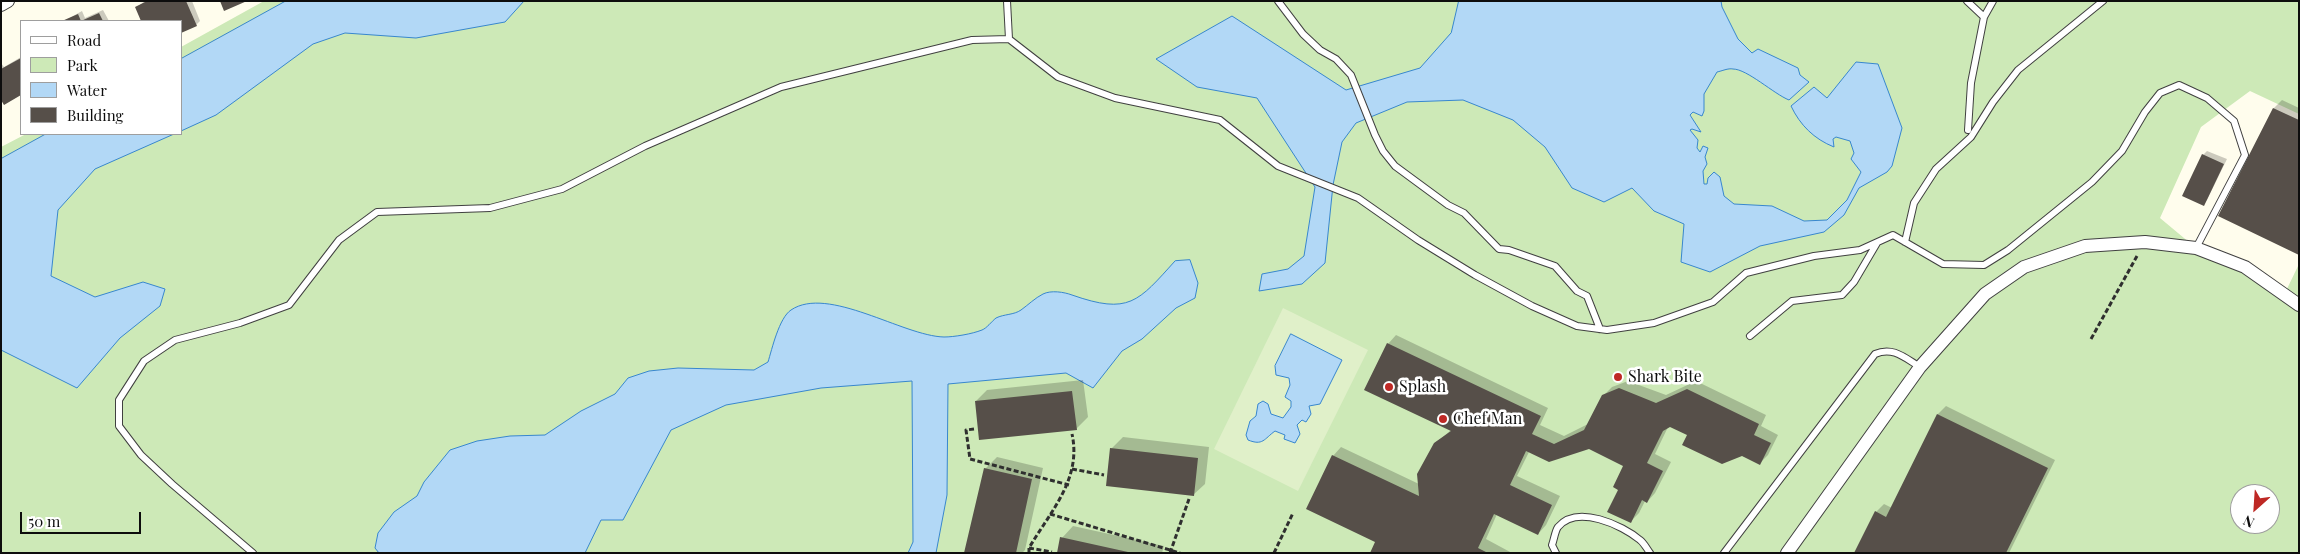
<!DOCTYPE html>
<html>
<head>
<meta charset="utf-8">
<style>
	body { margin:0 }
	#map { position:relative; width:2300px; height:554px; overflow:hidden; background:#fffded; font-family:"Playfair Display",serif }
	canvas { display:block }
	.frame { position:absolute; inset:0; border:2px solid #0d0d0d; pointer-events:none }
	.legend { position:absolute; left:20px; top:20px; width:162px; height:115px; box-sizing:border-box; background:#fff; border:1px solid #9e9e9e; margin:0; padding:6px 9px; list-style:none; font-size:15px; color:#0d0d0d }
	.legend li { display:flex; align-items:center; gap:10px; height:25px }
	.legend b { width:25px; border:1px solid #9e9e9e }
	.north { position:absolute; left:2230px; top:484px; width:50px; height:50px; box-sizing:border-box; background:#fff; border:1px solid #9e9e9e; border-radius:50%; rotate:206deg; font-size:14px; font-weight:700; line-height:20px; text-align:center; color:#0d0d0d }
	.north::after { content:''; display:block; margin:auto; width:18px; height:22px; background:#be2824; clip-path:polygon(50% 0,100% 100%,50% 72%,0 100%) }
	.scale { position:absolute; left:20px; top:512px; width:121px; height:22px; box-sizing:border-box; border:2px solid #0d0d0d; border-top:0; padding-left:6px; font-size:15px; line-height:18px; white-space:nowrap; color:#0d0d0d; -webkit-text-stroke:4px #fff; paint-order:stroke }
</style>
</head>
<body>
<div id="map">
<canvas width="2300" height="554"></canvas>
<div class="frame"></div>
<ul class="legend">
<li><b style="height:6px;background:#fff"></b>Road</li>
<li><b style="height:14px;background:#cde9b7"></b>Park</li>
<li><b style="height:14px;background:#b2d8f6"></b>Water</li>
<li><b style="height:14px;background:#564f49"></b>Building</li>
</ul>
<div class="north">N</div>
<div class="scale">50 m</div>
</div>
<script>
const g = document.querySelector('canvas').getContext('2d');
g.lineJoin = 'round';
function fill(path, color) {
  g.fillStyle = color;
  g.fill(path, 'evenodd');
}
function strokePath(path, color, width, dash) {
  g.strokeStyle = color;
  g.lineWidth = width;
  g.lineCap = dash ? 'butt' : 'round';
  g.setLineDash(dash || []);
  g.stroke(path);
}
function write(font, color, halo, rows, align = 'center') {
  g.font = font + ' "Playfair Display",serif';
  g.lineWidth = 5;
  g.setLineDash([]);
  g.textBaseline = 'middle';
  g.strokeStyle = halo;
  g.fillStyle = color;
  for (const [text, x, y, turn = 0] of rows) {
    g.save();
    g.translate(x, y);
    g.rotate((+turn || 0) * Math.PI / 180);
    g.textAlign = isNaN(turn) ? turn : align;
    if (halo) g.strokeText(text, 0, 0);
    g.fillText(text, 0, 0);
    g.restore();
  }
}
fill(new Path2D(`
	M 264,1 L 2299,1 L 2299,114 L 2250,91 L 2201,127 L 2160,218 L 2196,248 L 2285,293 L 2299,264 L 2299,553 L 1,553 L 1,147 L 26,134 L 181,134 L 181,47 ZM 2240,494 L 2270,494 L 2270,524 L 2240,524 Z`), '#cde9b7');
fill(new Path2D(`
	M 1283,308 L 1368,350 L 1298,491 L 1214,449 Z`), '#e0f0c9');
const water = new Path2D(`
	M 286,1 L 524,1 L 505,22 L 416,38 L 345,33 L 313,44 L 216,115 L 181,131 L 181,59 Z
	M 1459,1 L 1721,1 L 1722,7 L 1738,39 L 1752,53 L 1758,49 L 1798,68 L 1800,75 L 1809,82 L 1789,100 C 1774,94 1747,69 1733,69 C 1728,68 1722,71 1717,72 L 1704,94 L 1704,111 L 1702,116 L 1693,112 L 1690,115 L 1701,132 L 1692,129 L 1690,130 L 1698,140 L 1697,148 L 1700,152 L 1703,146 L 1708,148 L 1705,157 L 1707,164 L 1703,171 L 1704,184 L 1707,184 L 1708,178 L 1714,172 L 1720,177 L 1724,196 L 1734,204 L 1772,206 L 1804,221 L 1827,220 L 1847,200 L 1861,172 L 1851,159 L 1854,153 L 1850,141 L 1836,137 L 1833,139 L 1834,147 C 1814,139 1800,125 1791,106 L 1814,87 L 1827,98 L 1856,62 L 1878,64 L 1902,128 L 1892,166 L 1887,172 L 1859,188 L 1844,215 L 1824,232 L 1760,246 L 1710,272 L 1681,262 L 1684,224 L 1654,211 L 1632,188 L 1604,202 L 1572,188 L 1545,147 L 1513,120 L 1463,100 L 1407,102 L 1356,123 L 1342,142 L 1333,185 L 1325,263 L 1302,284 L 1259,291 L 1262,274 L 1288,269 L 1304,256 L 1315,187 L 1257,98 L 1197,87 L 1156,59 L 1232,16 L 1346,90 L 1420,68 L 1451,33 Z
	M 46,134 L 174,134 L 95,169 L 58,210 L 51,276 L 95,297 L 143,282 L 165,289 L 160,306 L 120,338 L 77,388 L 1,350 L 1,159 Z
	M 1190,260 L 1198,283 L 1195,298 L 1176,308 L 1142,339 L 1122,351 L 1093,388 L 1066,373 L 948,384 L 947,495 L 936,553 L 908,553 L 913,542 L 912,381 L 821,388 L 726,405 L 671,430 L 623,520 L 601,520 L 585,553 L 379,553 L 375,548 L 378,533 L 394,512 L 417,496 L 424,482 L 450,450 L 477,441 L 510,436 L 545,435 L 581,411 L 615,394 L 628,378 L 649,371 L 678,368 L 754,370 L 768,362 C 772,349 779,318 791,310 C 828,285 903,336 944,337 C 954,337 972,334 982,330 C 987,328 991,322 996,318 C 1004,314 1014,315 1021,310 C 1028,305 1035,298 1043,294 C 1051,290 1064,292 1072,295 C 1129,315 1138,302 1175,261 Z
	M 1291,334 L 1342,360 L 1320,404 L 1309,406 L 1311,414 L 1306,422 L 1302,420 L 1297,425 L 1300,434 L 1295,443 L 1284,439 L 1285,435 L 1275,431 C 1264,439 1263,446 1248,440 L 1246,435 L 1250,421 L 1256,416 L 1258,404 L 1263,401 L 1268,404 L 1271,414 L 1283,418 L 1291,407 L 1291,401 L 1285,397 L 1290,385 L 1289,378 L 1276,375 L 1275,366 Z`);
fill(water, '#b2d8f6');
strokePath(water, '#3887ce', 1);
fill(new Path2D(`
	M 145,1 L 192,1 L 200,21 L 196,25 L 181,21 L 142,21 L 136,8 Z
	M 103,10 L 109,21 L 64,21 L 82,11 L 85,18 Z
	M 21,57 L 21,94 L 4,103 L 1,98 L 1,63 L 4,67 Z
	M 2282,100 L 2299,108 L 2299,253 L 2220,215 L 2274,108 Z
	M 2207,151 L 2227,159 L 2207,200 L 2203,204 L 2203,155 Z
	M 1396,335 L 1548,408 L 1540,425 L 1564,436 L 1588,424 L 1603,396 L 1612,387 L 1628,381 L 1666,395 L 1696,381 L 1766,415 L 1761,426 L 1778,435 L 1768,455 L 1760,463 L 1670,426 L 1668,427 L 1655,454 L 1671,462 L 1655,493 L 1647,502 L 1645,501 L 1639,513 L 1630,522 L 1620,489 L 1625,465 L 1589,447 L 1529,452 L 1517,476 L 1560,496 L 1546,525 L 1538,534 L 1497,514 L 1486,539 L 1512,553 L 1371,553 L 1377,541 L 1333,456 L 1341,447 L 1419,484 L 1435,444 L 1451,430 L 1388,344 Z
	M 1083,380 L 1088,417 L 1076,429 L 976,401 L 987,390 Z
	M 1946,406 L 2055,460 L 2009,553 L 1856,553 L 1876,512 L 1884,504 L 1892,508 L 1938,414 Z
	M 1123,437 L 1209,447 L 1205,484 L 1193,495 L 1111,449 Z
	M 997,457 L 1043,468 L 1025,550 L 1022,553 L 966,553 L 985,469 Z
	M 1073,526 L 1164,546 L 1162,553 L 1058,553 L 1062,538 Z`), '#0003');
fill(new Path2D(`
	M 147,1 L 186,1 L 197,26 L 181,33 L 181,21 L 141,21 L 135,7 Z
	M 220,1 L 247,1 L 224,11 Z
	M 99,13 L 103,21 L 62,21 L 78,14 L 81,21 Z
	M 21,58 L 21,95 L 4,105 L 1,100 L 1,69 Z
	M 2273,108 L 2299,120 L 2299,255 L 2218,216 Z
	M 2202,154 L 2224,164 L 2204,206 L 2182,196 Z
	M 1387,343 L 1541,416 L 1532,434 L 1554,444 L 1584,430 L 1602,395 L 1619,388 L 1656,403 L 1687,389 L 1759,424 L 1754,435 L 1771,443 L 1760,465 L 1742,456 L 1722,464 L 1682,445 L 1687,435 L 1670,427 L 1663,431 L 1647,463 L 1663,471 L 1647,503 L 1642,500 L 1631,523 L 1607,512 L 1618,490 L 1613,487 L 1623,466 L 1589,449 L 1549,462 L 1526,451 L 1510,485 L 1552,505 L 1538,535 L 1494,514 L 1478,548 L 1488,553 L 1370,553 L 1375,542 L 1306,509 L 1332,455 L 1419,496 L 1417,474 L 1434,443 L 1451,431 L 1364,390 Z
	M 1072,391 L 1077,430 L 979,440 L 975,401 Z
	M 1937,414 L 2048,468 L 2006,553 L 1854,553 L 1875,511 L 1886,517 Z
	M 1110,448 L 1198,458 L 1194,496 L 1106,486 Z
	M 984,468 L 1032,479 L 1016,553 L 964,553 Z
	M 1060,537 L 1128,552 L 1128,553 L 1057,553 Z`), '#564f49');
const lane = new Path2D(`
	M 1007,1 L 1009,39
	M 1278,1 L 1303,34 L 1320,50 L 1336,59 L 1351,75 L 1375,135 L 1383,151 L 1395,166 L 1448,205 L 1464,213 L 1499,249 L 1509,250 L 1555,266 L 1577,291 L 1587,296 L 1600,329
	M 1967,1 L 1984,17
	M 1968,130 L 1971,83 L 1984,17 L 1993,1
	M 1905,242 L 1914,203 L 1936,169 L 1971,137 L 1993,102 L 2018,70 L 2103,1
	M 1750,336 L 1792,301 L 1842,295 L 1854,282 L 1877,243
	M 253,553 L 172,484 L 141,455 L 119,426 L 119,400 L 144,361 L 175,340 L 240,323 L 289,305 L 339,240 L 377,212 L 490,208 L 562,189 L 645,146 L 781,87 L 972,40 L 1009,39 L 1058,77 L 1115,98 L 1220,120 L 1278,166 L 1358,198 L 1418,240 L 1475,275 L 1532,306 L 1577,326 L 1607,330 L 1654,323 L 1713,302 L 1746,273 L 1814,256 L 1860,250 L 1893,235 L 1943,264 L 1984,265 L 2008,250 L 2092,182 L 2122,151 L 2145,112 L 2160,93 L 2179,85 L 2207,98 L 2234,121 L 2245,155 L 2196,248
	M 1556,553 L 1552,545 C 1554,540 1555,531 1558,527 C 1577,504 1622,525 1640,540 C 1644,543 1647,549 1650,553
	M 1724,553 L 1875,354 C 1893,346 1905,358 1920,367`);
const street = new Path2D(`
	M 1,5 L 8,1
	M 1787,553 L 1920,367 L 1985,294 L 2024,267 L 2085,246 L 2145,242 L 2196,248 L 2245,267 L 2299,305`);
strokePath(lane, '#404040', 8);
strokePath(street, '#404040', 14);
strokePath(new Path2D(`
	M 2091,339 L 2137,256
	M 974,429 L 966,430 L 970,459 L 1069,485
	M 1072,469 L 1104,475
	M 1050,514 L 1180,553
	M 1029,548 L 1052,552
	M 1029,553 L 1029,548 C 1050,512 1082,479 1072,434
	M 1170,553 L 1189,499
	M 1274,553 L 1293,513`), '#2f2f2f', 3, [5, 2.5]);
strokePath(lane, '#fff', 6);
strokePath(street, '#fff', 12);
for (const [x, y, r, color] of [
	[1618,377,5,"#be2824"],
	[1389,387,5,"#be2824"],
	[1443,419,5,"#be2824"]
]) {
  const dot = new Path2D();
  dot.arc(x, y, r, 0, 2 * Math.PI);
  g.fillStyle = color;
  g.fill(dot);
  strokePath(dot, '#fff', 2);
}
write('16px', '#0d0d0d', '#fff', [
	["Shark Bite",1628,377],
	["Splash",1399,387],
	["Chef Man",1453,419]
], 'left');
</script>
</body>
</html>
